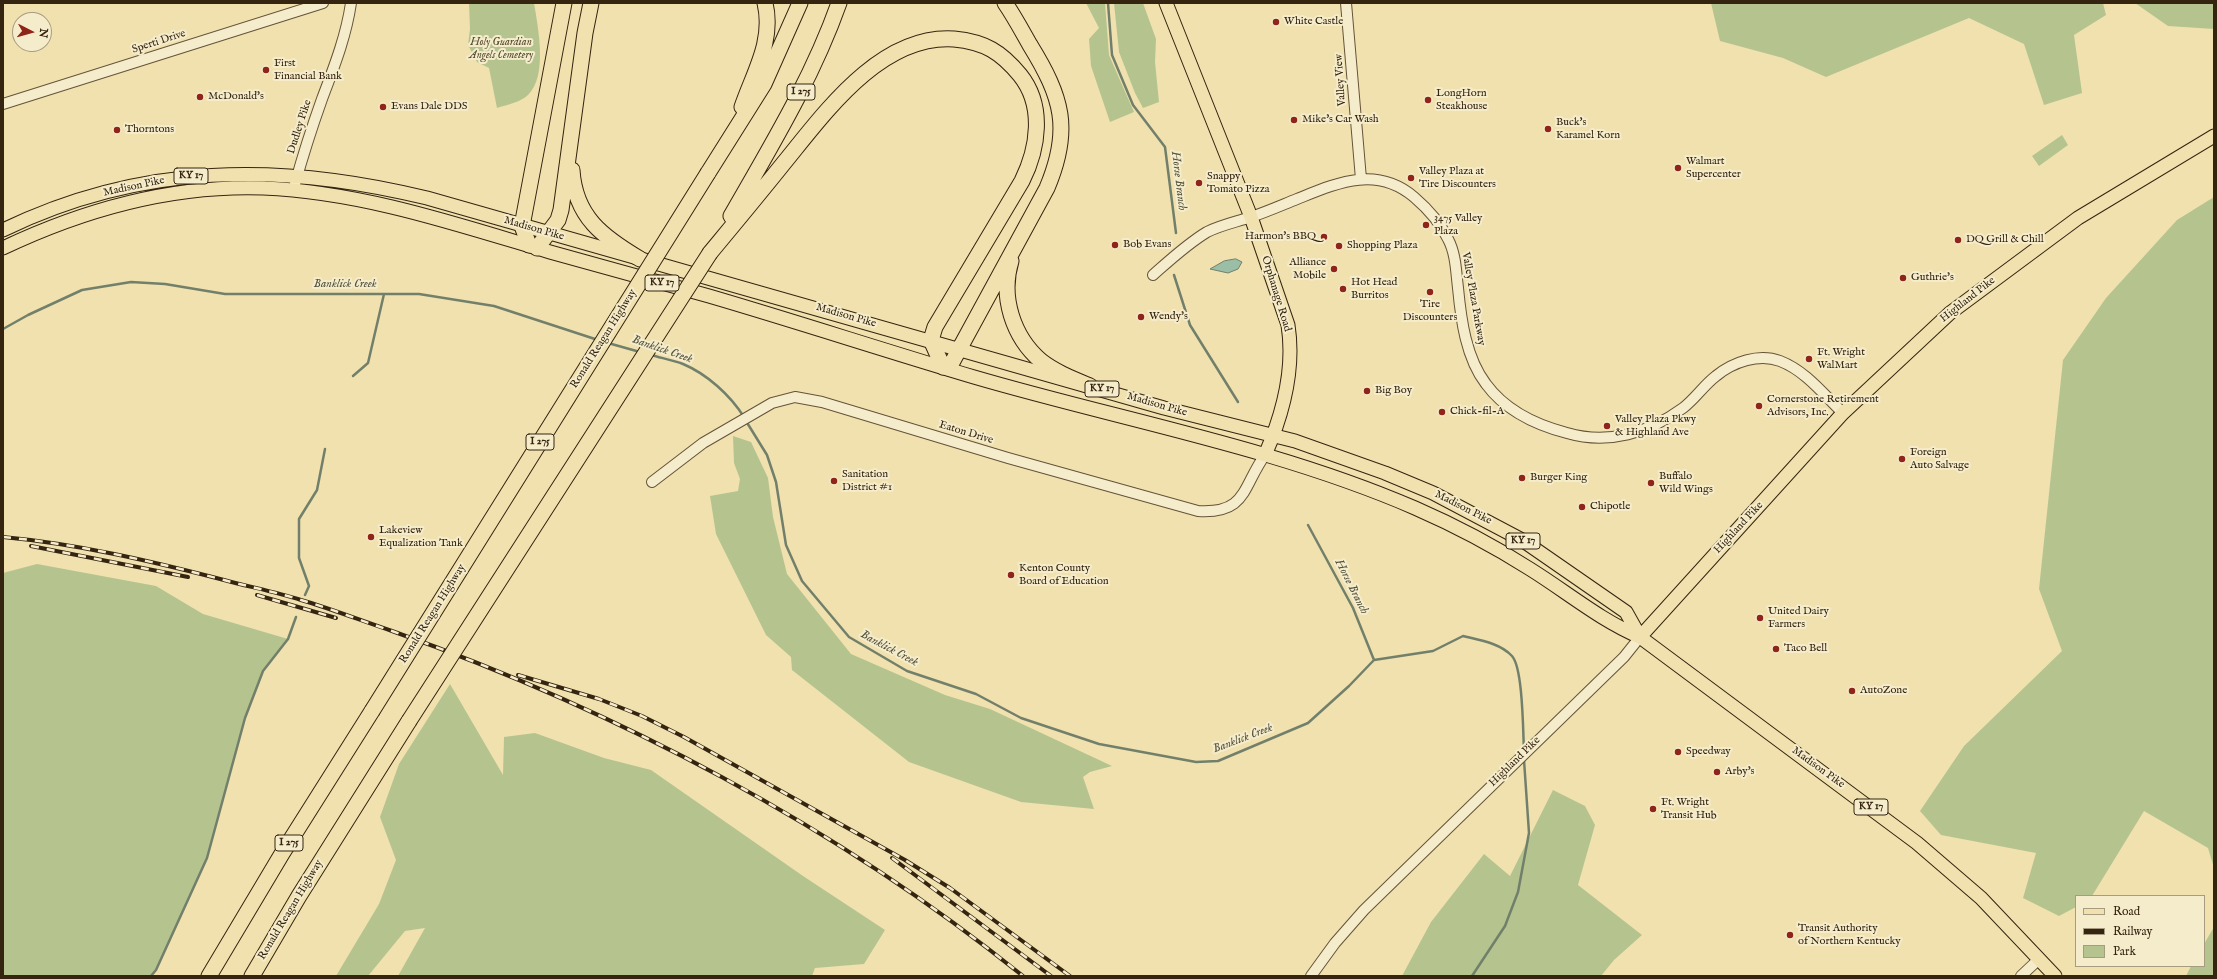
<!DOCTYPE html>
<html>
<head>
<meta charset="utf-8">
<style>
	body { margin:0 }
	#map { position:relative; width:2217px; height:979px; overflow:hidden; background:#f0e1af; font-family:"IM FELL English",serif }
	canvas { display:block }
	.frame { position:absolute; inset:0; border:4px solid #352410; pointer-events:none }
	.legend { position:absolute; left:2075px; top:895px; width:130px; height:72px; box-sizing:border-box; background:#f5eccb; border:1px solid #a89c80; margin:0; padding:5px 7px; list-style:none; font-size:12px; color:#352410 }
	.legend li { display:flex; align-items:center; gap:8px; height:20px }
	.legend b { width:20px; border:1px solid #a89c80 }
	.north { position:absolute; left:12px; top:12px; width:40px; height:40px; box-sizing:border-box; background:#f5eccb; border:1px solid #a89c80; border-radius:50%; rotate:96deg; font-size:11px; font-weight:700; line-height:16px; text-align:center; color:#352410 }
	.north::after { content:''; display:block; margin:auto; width:14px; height:18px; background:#8f2418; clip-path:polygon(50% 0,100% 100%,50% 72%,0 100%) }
</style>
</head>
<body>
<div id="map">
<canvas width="2217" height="979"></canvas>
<div class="frame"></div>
<ul class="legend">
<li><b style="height:5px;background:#f0e1af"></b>Road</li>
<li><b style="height:5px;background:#352410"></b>Railway</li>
<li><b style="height:11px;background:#b5c48f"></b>Park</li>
</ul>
<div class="north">N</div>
</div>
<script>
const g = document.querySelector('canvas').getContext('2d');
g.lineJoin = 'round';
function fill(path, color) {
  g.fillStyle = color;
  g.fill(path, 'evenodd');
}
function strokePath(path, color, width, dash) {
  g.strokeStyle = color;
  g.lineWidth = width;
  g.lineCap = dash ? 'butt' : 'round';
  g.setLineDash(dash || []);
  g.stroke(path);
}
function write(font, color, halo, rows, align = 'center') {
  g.font = font + ' "IM FELL English",serif';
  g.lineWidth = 4;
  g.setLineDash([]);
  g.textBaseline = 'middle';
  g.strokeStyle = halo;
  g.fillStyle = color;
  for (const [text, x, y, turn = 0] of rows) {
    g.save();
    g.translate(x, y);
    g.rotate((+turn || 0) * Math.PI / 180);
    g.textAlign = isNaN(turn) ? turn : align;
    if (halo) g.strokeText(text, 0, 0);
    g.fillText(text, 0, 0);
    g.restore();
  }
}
fill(new Path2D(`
	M 469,3 L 534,3 C 538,27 548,76 528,95 C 521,102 506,105 497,108 L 489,68 L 477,62 L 468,45 L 470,29 Z
	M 1086,3 L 1105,3 L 1109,55 L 1134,112 L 1110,122 L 1091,66 L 1089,39 L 1099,28 Z
	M 1114,3 L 1143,3 L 1156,39 L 1155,62 L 1159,102 L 1143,108 L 1135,93 L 1119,52 Z
	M 1711,3 L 2103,3 L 2106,15 L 2074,35 L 2082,93 L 2044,105 L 2024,44 L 1969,18 L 1826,77 L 1783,58 L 1720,41 Z
	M 2135,3 L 2214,3 L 2214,29 L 2168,26 Z
	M 2062,135 L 2068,145 L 2039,166 L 2032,156 Z
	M 2214,197 L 2214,868 L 2208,848 L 2144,811 L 2092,896 L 2076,896 L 2076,907 L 2059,916 L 2023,898 L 2036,853 L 1941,835 L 1920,811 L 1964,746 L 2062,651 L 2039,589 L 2063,360 L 2106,298 L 2177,220 Z
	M 733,436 L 751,442 L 768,478 L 773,517 L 787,574 L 851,654 L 945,695 L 990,709 L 1112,766 L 1090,772 L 1083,777 L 1094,809 L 1021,802 L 909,762 L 792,670 L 791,657 L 766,635 L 716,534 L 710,496 L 738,491 L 740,479 L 734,463 Z
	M 37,564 L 156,586 L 203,614 L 288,639 L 263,671 L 245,718 L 207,858 L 156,970 L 151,976 L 3,976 L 3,573 Z
	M 450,684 L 503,775 L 504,737 L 535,733 L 604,758 L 651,770 L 803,876 L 885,930 L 864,964 L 815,968 L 812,976 L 398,976 L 425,928 L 405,931 L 368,976 L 336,976 L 379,904 L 396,860 L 380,817 L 399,764 Z
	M 1553,790 L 1585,806 L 1595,825 L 1578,885 L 1642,935 L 1614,960 L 1601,976 L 1402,976 L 1431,922 L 1484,854 L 1510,876 Z
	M 2214,927 L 2214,976 L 2186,976 L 2191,966 L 2204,966 L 2204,944 Z`), '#b5c48f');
const water = new Path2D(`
	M 1236,259 L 1242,262 L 1238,269 L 1228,273 L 1210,269 L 1224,261 Z`);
fill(water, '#9bbea7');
strokePath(water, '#72806b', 1);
strokePath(new Path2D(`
	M 1108,3 L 1112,55 L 1133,105 L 1165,147 L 1176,233
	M 1174,275 L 1190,325 L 1238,402
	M 3,329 L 28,315 L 82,290 L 131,282 L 165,284 L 225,294 L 419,294 L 494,306 L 598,340
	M 608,343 L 640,352
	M 651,355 C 661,358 673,360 683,364 C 707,374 730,395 744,417
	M 353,376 L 368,363 L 384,294
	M 746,421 L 767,455 L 776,482 L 786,545 L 802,581 L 849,637 L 907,671 L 976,694 L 1021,718 L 1099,744 L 1196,762 L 1218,761 L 1308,723 L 1349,686 L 1374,660 L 1433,651 L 1463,636 C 1479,640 1500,643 1512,656 C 1523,668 1523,732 1524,751
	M 1308,525 L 1353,608 L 1374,660
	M 305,595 L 309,586 L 299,558 L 299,519 L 317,490 L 325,449
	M 151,976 L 156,970 L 207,858 L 245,718 L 263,671 L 288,639 L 296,617
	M 1472,976 L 1505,926 L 1518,892 L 1529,833 L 1524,760`), '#72806b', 2.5);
const minor = new Path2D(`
	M 1346,3 L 1361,179
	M 3,104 L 323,3
	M 295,184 C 303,155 312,127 322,99 C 334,67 346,37 351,3
	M 1153,275 C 1170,260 1187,244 1207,232 C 1221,225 1236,222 1251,217 C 1266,212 1282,205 1297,199 C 1337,183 1376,165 1414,197 C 1428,209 1440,222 1448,239 C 1456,254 1456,272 1458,288 C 1461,320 1466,358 1486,384 C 1505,410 1536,425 1567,433 C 1608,445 1649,433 1683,408 C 1695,399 1704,385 1716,376 C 1733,362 1759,353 1780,361 C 1806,371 1824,395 1843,413
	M 652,482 L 703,443 L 772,403 L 795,397 L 822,402 L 1008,458 L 1198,511 C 1247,514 1242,487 1265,455
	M 1311,976 L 1335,943 L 1364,910 L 1624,657 L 1640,637
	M 2021,976 L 2039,959`);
const major = new Path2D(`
	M 1166,3 L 1251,217 L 1288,325 C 1295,369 1283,414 1265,455
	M 3,230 C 141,163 280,162 427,198 L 1164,408 L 1295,441 L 1385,473 L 1433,493 L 1522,540 L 1626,612 L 1640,637
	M 3,248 C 83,210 173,185 263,188 C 362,192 456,224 550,252 C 603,267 656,281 709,296 C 798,322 886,351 974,377 C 1121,420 1274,447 1415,508 C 1454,525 1494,546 1530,569 C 1567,592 1600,620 1640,637 L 1917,843 L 1981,898 L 2055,976
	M 1640,637 L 1843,413 L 1950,313 L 2078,218 L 2214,136`);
const highway = new Path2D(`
	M 742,107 C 754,72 774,41 765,3
	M 572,170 C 575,217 603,237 640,259
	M 708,173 L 764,84 L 800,3
	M 731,216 C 771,146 812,79 839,3
	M 529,245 L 522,226 L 564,3
	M 537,248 L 558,220 L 561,210 L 585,33 L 591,3
	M 710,253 C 734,224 759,194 783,164 C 824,114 880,34 954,39 C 985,42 1001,52 1020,75 C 1045,106 1038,149 1022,181 L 935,327 L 931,340 L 943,367
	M 1011,261 C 1000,297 1013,337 1041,361 C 1055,372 1073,379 1090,386
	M 949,368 L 1047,188 C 1072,129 1062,97 1030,45 C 1022,31 1014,16 1005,3
	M 209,976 L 283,852 L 372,711
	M 252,976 L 299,896 L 409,721`);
strokePath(minor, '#645338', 12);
strokePath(major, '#352410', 15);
strokePath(highway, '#352410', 17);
strokePath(minor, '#f5eccb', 10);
strokePath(major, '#f0e1af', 13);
strokePath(highway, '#f0e1af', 15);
const rail = new Path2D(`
	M 3,537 C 78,544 151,561 224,580 C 250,587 276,592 301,600 C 332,609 362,621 392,631 C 618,711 836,826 1023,976
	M 31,546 L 188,577
	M 257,595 L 336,618
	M 518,675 L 599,699 L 642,716 L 684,737 L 905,860 L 950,888 L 1070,976
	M 892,858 L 1051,976`);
strokePath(rail, '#352410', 4);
strokePath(rail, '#f5eccb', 2.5, [8]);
const highwayBridge = new Path2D(`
	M 372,711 L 708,173
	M 409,721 L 710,253`);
strokePath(highwayBridge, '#352410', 17, []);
strokePath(highwayBridge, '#f0e1af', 15);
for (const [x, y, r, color] of [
	[1276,22,4,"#8f2418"],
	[266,70,4,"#8f2418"],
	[200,97,4,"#8f2418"],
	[1428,100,4,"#8f2418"],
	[383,107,4,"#8f2418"],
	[1294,120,4,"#8f2418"],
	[1548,129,4,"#8f2418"],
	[117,130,4,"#8f2418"],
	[1678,168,4,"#8f2418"],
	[1411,178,4,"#8f2418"],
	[1199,183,4,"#8f2418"],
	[1426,225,4,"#8f2418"],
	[1324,237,4,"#8f2418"],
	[1958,240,4,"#8f2418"],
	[1115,245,4,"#8f2418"],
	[1339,246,4,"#8f2418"],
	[1334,269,4,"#8f2418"],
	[1903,278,4,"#8f2418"],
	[1343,289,4,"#8f2418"],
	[1430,292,4,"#8f2418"],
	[1141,317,4,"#8f2418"],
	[1809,359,4,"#8f2418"],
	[1367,391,4,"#8f2418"],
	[1759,406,4,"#8f2418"],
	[1442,412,4,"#8f2418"],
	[1607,426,4,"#8f2418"],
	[1902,459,4,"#8f2418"],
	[1522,478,4,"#8f2418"],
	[834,481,4,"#8f2418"],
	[1651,483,4,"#8f2418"],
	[1582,507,4,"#8f2418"],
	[371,537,4,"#8f2418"],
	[1011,575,4,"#8f2418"],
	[1760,618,4,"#8f2418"],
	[1776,649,4,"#8f2418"],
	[1852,691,4,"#8f2418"],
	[1678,752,4,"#8f2418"],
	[1717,772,4,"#8f2418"],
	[1653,809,4,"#8f2418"],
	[1790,935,4,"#8f2418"]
]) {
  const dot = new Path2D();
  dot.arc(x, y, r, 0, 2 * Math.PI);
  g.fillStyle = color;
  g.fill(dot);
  strokePath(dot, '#f5eccb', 1.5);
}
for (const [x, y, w] of [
	[801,92,28],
	[191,176,34],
	[662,283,34],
	[1102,389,34],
	[540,442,28],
	[1523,541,34],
	[1871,807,34],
	[289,843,28]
]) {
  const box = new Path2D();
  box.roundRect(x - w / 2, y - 8, w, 16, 3);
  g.fillStyle = '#f5eccb';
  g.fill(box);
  strokePath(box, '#352410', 1);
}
write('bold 10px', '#352410', null, [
	["I 275",801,92],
	["KY 17",191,176],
	["KY 17",662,283],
	["KY 17",1102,389],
	["I 275",540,442],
	["KY 17",1523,541],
	["KY 17",1871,807],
	["I 275",289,843]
]);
write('11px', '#352410', '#f5eccb', [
	["White Castle",1284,22],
	["First",274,64],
	["Financial Bank",274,77],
	["LongHorn",1436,94],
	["Steakhouse",1436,107],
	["McDonald's",208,97],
	["Evans Dale DDS",391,107],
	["Mike's Car Wash",1302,120],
	["Buck's",1556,123],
	["Karamel Korn",1556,136],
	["Thorntons",125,130],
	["Walmart",1686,162],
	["Supercenter",1686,175],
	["Valley Plaza at",1419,172],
	["Tire Discounters",1419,185],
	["Snappy",1207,177],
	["Tomato Pizza",1207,190],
	["3475 Valley",1434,219],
	["Plaza",1434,232],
	["Harmon's BBQ",1316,237,"right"],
	["DQ Grill & Chill",1966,240],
	["Bob Evans",1123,245],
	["Shopping Plaza",1347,246],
	["Alliance",1326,263,"right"],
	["Mobile",1326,276,"right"],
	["Guthrie's",1911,278],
	["Hot Head",1351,283],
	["Burritos",1351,296],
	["Tire",1430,305,"center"],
	["Discounters",1430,318,"center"],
	["Wendy's",1149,317],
	["Ft. Wright",1817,353],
	["WalMart",1817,366],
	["Big Boy",1375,391],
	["Cornerstone Retirement",1767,400],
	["Advisors, Inc.",1767,413],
	["Chick-fil-A",1450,412],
	["Valley Plaza Pkwy",1615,420],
	["& Highland Ave",1615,433],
	["Foreign",1910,453],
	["Auto Salvage",1910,466],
	["Sanitation",842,475],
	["District #1",842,488],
	["Buffalo",1659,477],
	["Wild Wings",1659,490],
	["Burger King",1530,478],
	["Chipotle",1590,507],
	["Lakeview",379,531],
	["Equalization Tank",379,544],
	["Kenton County",1019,569],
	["Board of Education",1019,582],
	["United Dairy",1768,612],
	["Farmers",1768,625],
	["Taco Bell",1784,649],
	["AutoZone",1860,691],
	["Speedway",1686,752],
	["Arby's",1725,772],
	["Ft. Wright",1661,803],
	["Transit Hub",1661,816],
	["Transit Authority",1798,929],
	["of Northern Kentucky",1798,942]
], 'left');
write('11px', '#352410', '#f5eccb', [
	["Sperti Drive",159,42,-18],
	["Valley View",1341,80,-94],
	["Dudley Pike",300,127,-72],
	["Madison Pike",134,187,-12],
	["Madison Pike",534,229,16],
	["Orphanage Road",1276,294,73],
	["Valley Plaza Parkway",1473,299,80],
	["Highland Pike",1968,300,-38],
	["Madison Pike",846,316,16],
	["Ronald Reagan Highway",604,339,-58],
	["Madison Pike",1157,405,16],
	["Eaton Drive",966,433,17],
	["Madison Pike",1463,508,27],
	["Highland Pike",1739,528,-47],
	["Ronald Reagan Highway",433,614,-58],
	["Highland Pike",1515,762,-44],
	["Madison Pike",1818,768,36],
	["Ronald Reagan Highway",291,910,-59]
]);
write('italic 11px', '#554c30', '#f5eccb', [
	["Holy Guardian",501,43],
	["Angels Cemetery",501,56]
]);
write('italic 12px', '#54523d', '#f5eccb', [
	["Horse Branch",1178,181,83],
	["Banklick Creek",345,285],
	["Banklick Creek",662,350,19],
	["Horse Branch",1351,587,63],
	["Banklick Creek",889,649,28],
	["Banklick Creek",1243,739,-21]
]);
</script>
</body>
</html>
